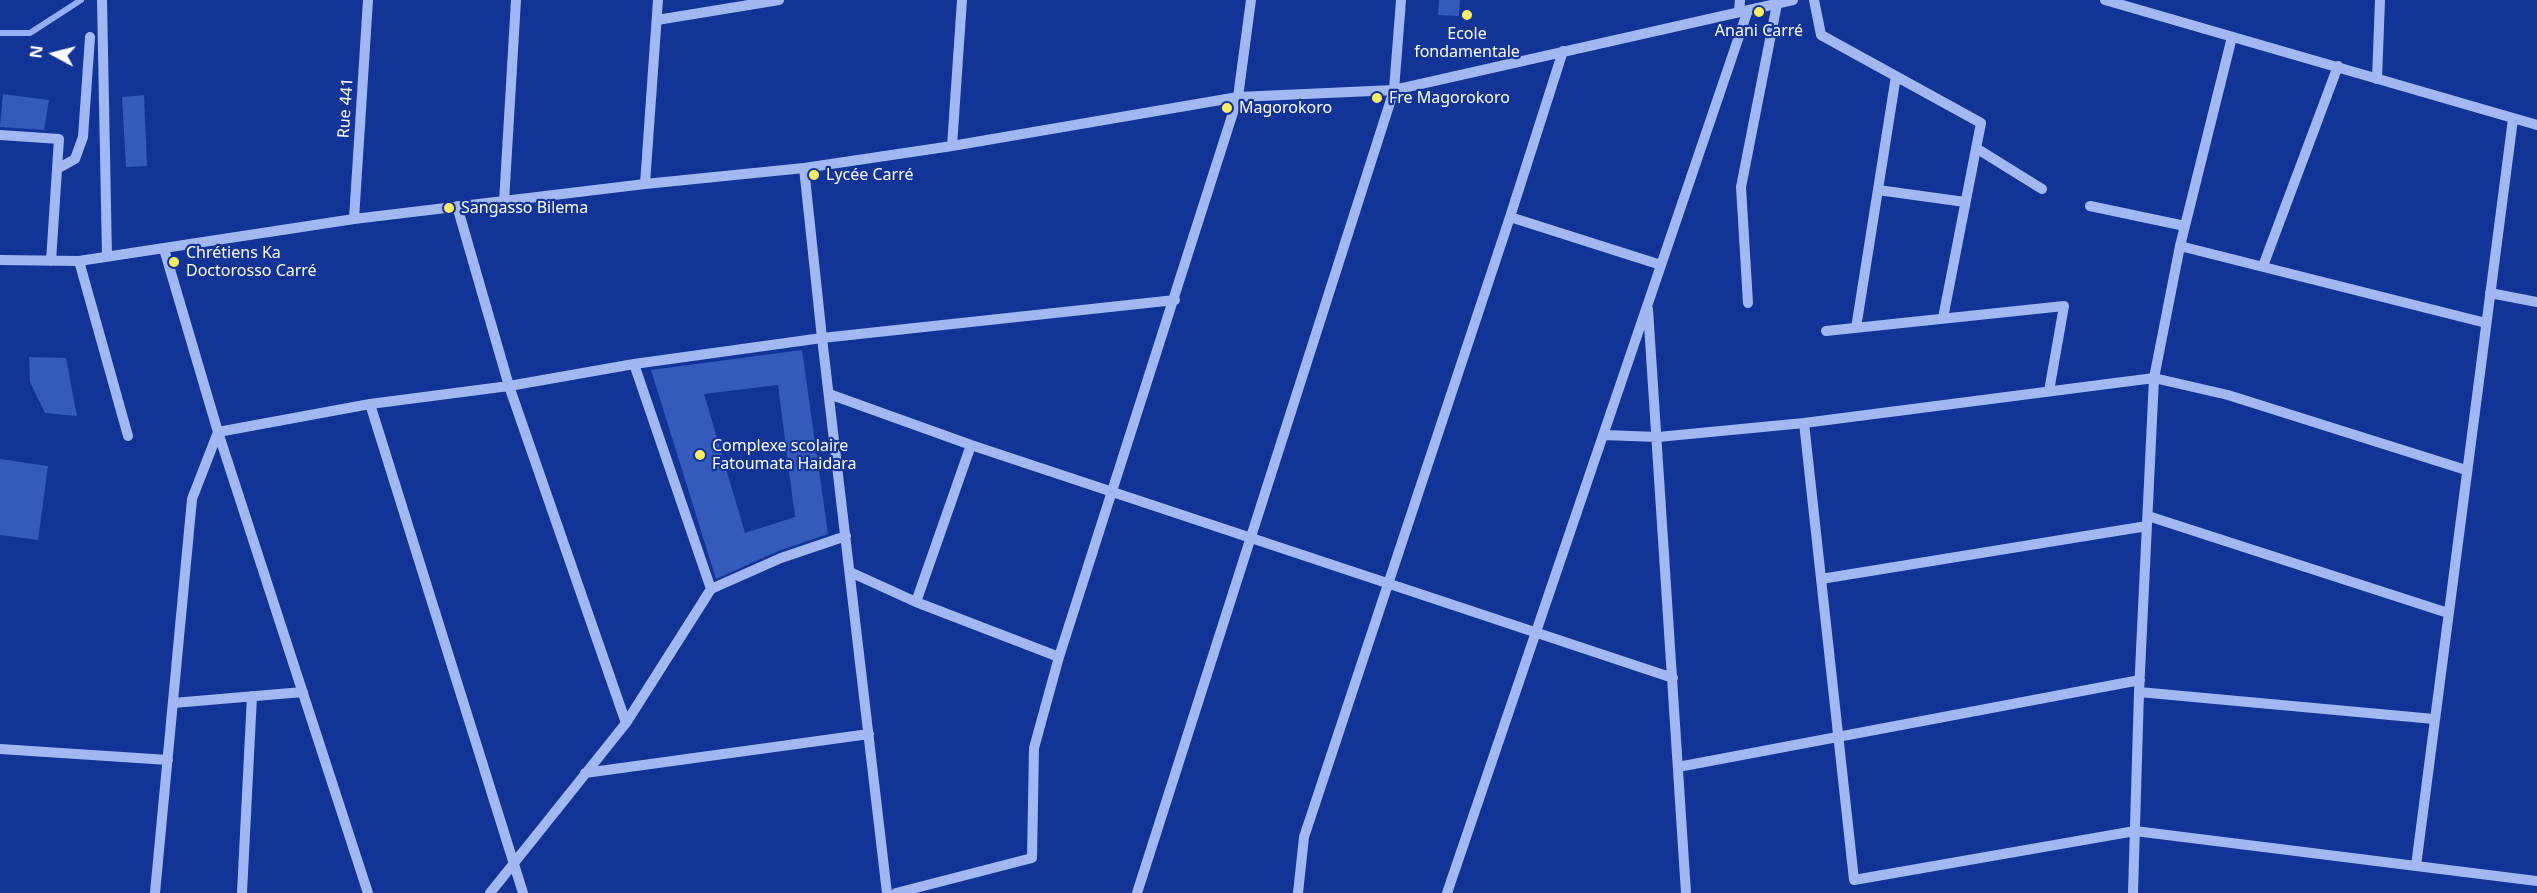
<!DOCTYPE html>
<html>
<head>
<meta charset="utf-8">
<style>
	body { margin:0 }
	#map { position:relative; width:2537px; height:893px; overflow:hidden; background:#123496; font-family:"Noto Sans",sans-serif }
	canvas { display:block }
	.north { position:absolute; left:24px; top:24px; width:60px; height:60px; -webkit-text-stroke:4px #123496; paint-order:stroke; rotate:277deg; font-size:16px; font-weight:700; line-height:24px; text-align:center; color:#fff }
	.north::after { content:''; display:block; margin:auto; width:21px; height:27px; background:#fff; clip-path:polygon(50% 0,100% 100%,50% 72%,0 100%) }
</style>
</head>
<body>
<div id="map">
<canvas width="2537" height="893"></canvas>
<div class="north">N</div>
</div>
<script>
const g = document.querySelector('canvas').getContext('2d');
g.lineJoin = 'round';
function strokePath(path, color, width, dash) {
  g.strokeStyle = color;
  g.lineWidth = width;
  g.lineCap = dash ? 'butt' : 'round';
  g.setLineDash(dash || []);
  g.stroke(path);
}
function fill(path, color) {
  g.fillStyle = color;
  g.fill(path, 'evenodd');
}
function write(font, color, halo, rows, align = 'center') {
  g.font = font + ' "Noto Sans",sans-serif';
  g.lineWidth = 4.5;
  g.setLineDash([]);
  g.textBaseline = 'middle';
  g.strokeStyle = halo;
  g.fillStyle = color;
  for (const [text, x, y, turn = 0] of rows) {
    g.save();
    g.translate(x, y);
    g.rotate((+turn || 0) * Math.PI / 180);
    g.textAlign = isNaN(turn) ? turn : align;
    if (halo) g.strokeText(text, 0, 0);
    g.fillText(text, 0, 0);
    g.restore();
  }
}
strokePath(new Path2D(`
	M 0,33 L 30,33 L 81,0`), '#93b0f6', 6);
fill(new Path2D(`
	M 1439,0 L 1460,0 L 1459,16 L 1438,15 Z
	M 3,94 L 49,100 L 44,130 L 0,127 Z
	M 144,95 L 147,166 L 126,167 L 122,97 Z
	M 802,350 L 828,534 L 778,551 L 716,579 L 651,370 ZM 778,385 L 795,517 L 745,533 L 704,394 Z
	M 29,357 L 66,358 L 77,416 L 45,413 L 30,382 Z
	M 0,459 L 48,466 L 38,540 L 0,535 Z`), '#355abc');
strokePath(new Path2D(`
	M 102,0 L 107,256
	M 1814,0 L 1821,35 L 1981,123 L 1943,318
	M 2105,0 L 2537,125
	M 1739,12 L 1740,0
	M 657,20 L 779,0
	M 2232,37 L 2180,246 L 2154,378 L 2139,692 L 2434,719
	M 2377,79 L 2380,0
	M 0,135 L 59,139 L 51,261
	M 952,146 L 962,0
	M 1976,148 L 2042,189
	M 804,168 L 822,338 L 887,893
	M 57,169 L 75,159 L 83,137 L 90,37
	M 645,184 L 658,0
	M 1878,190 L 1965,202
	M 504,202 L 516,0
	M 457,206 L 509,386 L 626,723
	M 2090,206 L 2185,226
	M 1510,217 L 1661,265
	M 354,219 L 368,0
	M 2180,246 L 2486,323
	M 164,249 L 218,432 L 368,893
	M 0,260 L 79,261 L 354,219 L 645,184 L 804,168 L 952,146 L 1238,97 L 1394,90 L 1793,0
	M 79,261 L 128,436
	M 2263,266 L 2338,66
	M 2490,293 L 2537,302
	M 1748,303 L 1741,187 L 1777,4
	M 1648,309 L 1686,893
	M 1856,328 L 1896,76
	M 1826,331 L 2064,306 L 2049,391
	M 634,364 L 711,589
	M 829,394 L 971,445 L 1673,678
	M 370,404 L 523,893
	M 1804,423 L 1854,880 L 2135,831 L 2537,881
	M 1603,435 L 1658,437 L 1804,423 L 2154,378 L 2228,395 L 2466,470
	M 2148,516 L 2448,613
	M 850,572 L 916,602 L 1059,657
	M 1821,579 L 2147,526
	M 916,602 L 971,445
	M 173,703 L 303,692
	M 0,749 L 168,760
	M 1678,767 L 2140,680
	M 585,773 L 869,734
	M 2416,866 L 2513,119
	M 155,893 L 192,499 L 218,432 L 370,404 L 509,386 L 634,364 L 822,338 L 1175,300
	M 242,893 L 252,696
	M 490,893 L 626,723 L 711,589 L 781,558 L 846,536
	M 896,893 L 1032,858 L 1034,748 L 1059,657 L 1238,97 L 1251,0
	M 1137,893 L 1394,90 L 1401,0
	M 1298,893 L 1304,837 L 1510,217 L 1563,51
	M 1447,893 L 1748,10
	M 2133,893 L 2139,692`), '#a2b8f3', 10);
for (const [x, y, r, color] of [
	[1759,12,6,"#ffee64"],
	[1467,15,6,"#ffee64"],
	[1377,98,6,"#ffee64"],
	[1227,108,6,"#ffee64"],
	[814,175,6,"#ffee64"],
	[449,208,6,"#ffee64"],
	[174,262,6,"#ffee64"],
	[700,455,6,"#ffee64"]
]) {
  const dot = new Path2D();
  dot.arc(x, y, r, 0, 2 * Math.PI);
  g.fillStyle = color;
  g.fill(dot);
  strokePath(dot, '#123496', 2);
}
write('16px', '#fff', '#123496', [
	["Anani Carré",1759,31,"center"],
	["Ecole",1467,34,"center"],
	["fondamentale",1467,52,"center"],
	["Fre Magorokoro",1389,98],
	["Magorokoro",1239,108],
	["Lycée Carré",826,175],
	["Sangasso Bilema",461,208],
	["Chrétiens Ka",186,253],
	["Doctorosso Carré",186,271],
	["Complexe scolaire",712,446],
	["Fatoumata Haidara",712,464]
], 'left');
write('16px', '#fff', '#123496', [
	["Rue 441",346,108,-86]
]);
</script>
</body>
</html>
